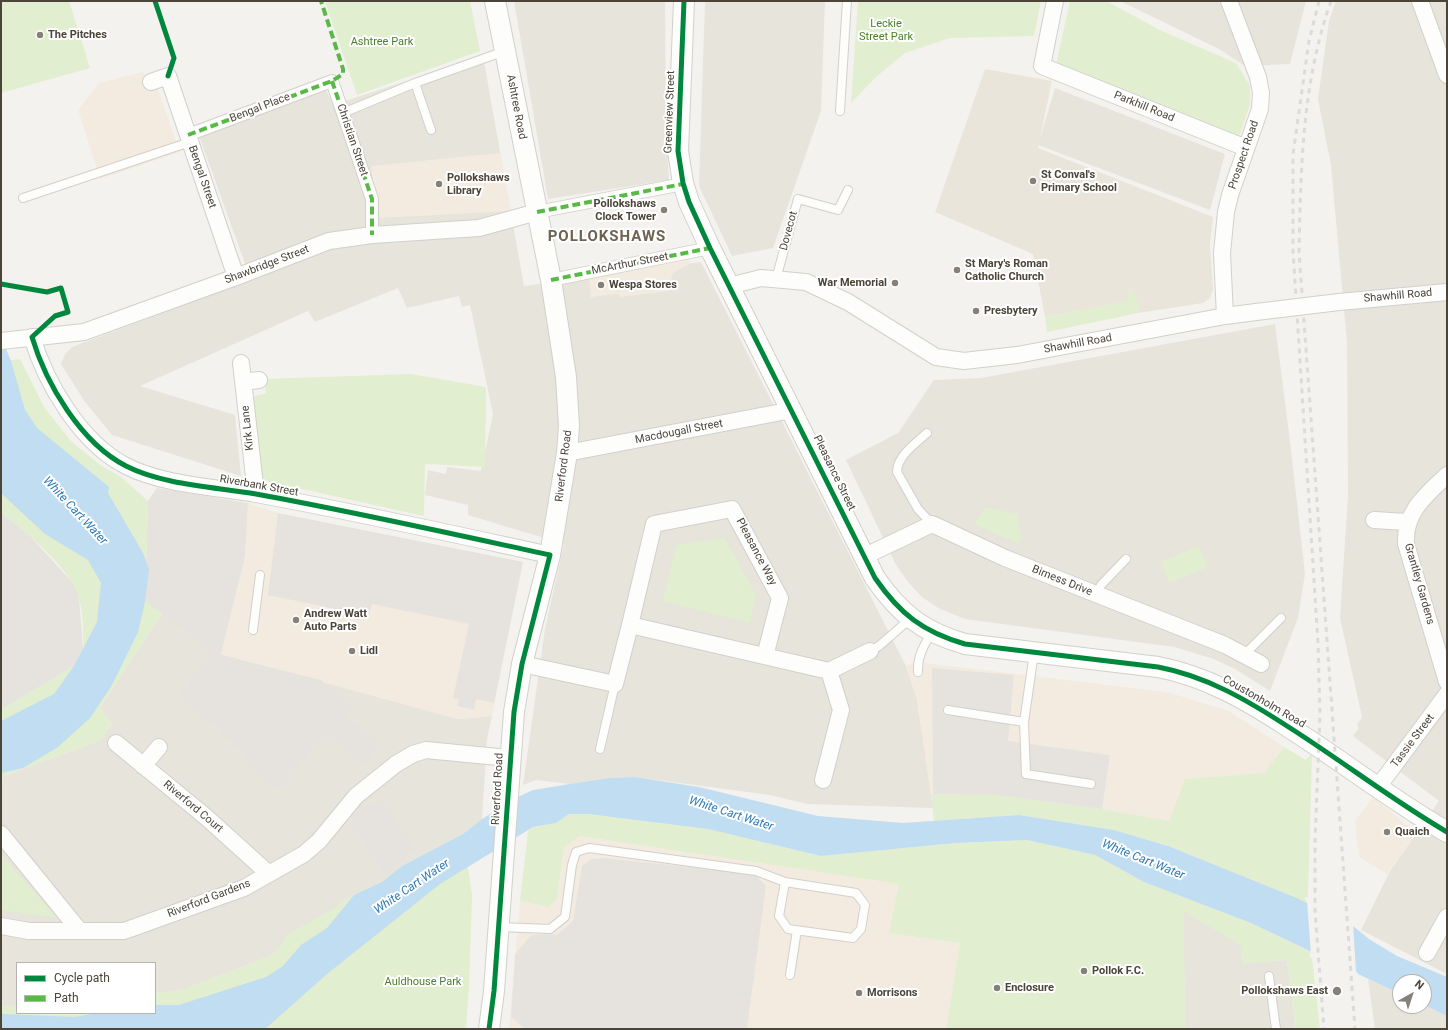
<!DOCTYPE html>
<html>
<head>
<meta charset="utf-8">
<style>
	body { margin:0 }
	#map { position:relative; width:1448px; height:1030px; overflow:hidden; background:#f4f2ee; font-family:Roboto,sans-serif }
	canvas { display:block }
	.frame { position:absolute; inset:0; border:2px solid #4b4439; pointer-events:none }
	.legend { position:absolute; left:16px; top:962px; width:140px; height:52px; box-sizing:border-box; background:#fff; border:1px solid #b7b4b0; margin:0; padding:5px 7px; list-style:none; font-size:12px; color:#4b4439 }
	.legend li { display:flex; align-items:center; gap:8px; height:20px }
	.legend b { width:20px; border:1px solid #b7b4b0 }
	.north { position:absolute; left:1392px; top:974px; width:40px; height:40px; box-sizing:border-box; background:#fff; border:1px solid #b7b4b0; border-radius:50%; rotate:39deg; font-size:11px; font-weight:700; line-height:16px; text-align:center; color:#4b4439 }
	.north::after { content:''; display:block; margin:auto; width:14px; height:18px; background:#868178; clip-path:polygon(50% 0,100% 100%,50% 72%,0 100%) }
</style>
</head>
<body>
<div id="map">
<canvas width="1448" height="1030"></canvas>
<div class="frame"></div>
<ul class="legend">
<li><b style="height:5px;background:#00873e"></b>Cycle path</li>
<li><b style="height:5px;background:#58b947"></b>Path</li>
</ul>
<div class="north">N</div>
</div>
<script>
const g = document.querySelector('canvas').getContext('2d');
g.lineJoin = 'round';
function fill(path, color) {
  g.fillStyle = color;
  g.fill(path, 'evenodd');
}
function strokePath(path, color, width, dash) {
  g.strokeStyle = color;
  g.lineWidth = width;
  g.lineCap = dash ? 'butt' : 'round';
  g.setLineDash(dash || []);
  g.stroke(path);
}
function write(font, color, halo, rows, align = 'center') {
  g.font = font + ' Roboto,sans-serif';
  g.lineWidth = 4;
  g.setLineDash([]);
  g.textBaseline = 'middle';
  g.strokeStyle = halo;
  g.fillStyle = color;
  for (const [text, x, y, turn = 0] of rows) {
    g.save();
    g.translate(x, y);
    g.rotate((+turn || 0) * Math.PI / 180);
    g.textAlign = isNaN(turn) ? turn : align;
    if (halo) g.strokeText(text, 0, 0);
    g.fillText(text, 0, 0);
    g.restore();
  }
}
fill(new Path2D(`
	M 514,1 L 665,1 L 666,131 L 669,180 L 548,199 Z
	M 705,1 L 825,1 L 821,111 L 773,248 L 732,256 L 699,186 Z
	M 1120,1 L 1306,1 L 1290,64 L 1245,66 L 1219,49 Z
	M 1336,1 L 1447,1 L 1447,974 L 1361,930 L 1390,871 L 1439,801 L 1353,736 L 1359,728 L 1357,725 L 1362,717 L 1340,618 L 1348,495 L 1347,343 L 1331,165 L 1318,99 L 1329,21 Z
	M 483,56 L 524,286 L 701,262 L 906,666 L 917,699 L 933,808 L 807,804 L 770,795 L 635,777 L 609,778 L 570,784 L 536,780 L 523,785 L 545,629 L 564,544 L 468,515 L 468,505 L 425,495 L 428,470 L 446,474 L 447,467 L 481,471 L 493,414 L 470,305 L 462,307 L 459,296 L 407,308 L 398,288 L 315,322 L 308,311 L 140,386 L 235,415 L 241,476 L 112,435 L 85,402 L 61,364 L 65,354 L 72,347 L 251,280 L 199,136 L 326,90 L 333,105 Z
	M 1055,88 L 1225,154 L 1210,210 L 1038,145 Z
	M 1275,324 L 1290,441 L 1305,574 L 1298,618 L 1270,691 L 1235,669 L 1214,659 L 1174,647 L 965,619 L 938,608 L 922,597 L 908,582 L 896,565 L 846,460 L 898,433 L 934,380 L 981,378 Z
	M 162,613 L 221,654 L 458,719 L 492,716 L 487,739 L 482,819 L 463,834 L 402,866 L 382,882 L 345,900 L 336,908 L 289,934 L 273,955 L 185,989 L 155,994 L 155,963 L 17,963 L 17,1007 L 1,1006 L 1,777 L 101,740 L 112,724 L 100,708 Z
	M 1183,910 L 1241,945 L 1242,963 L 1287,960 L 1296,1029 L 1185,1029 Z
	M 1368,979 L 1400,994 L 1400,1006 L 1424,1005 L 1447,1016 L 1447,1029 L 1375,1029 Z`), '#e7e4dc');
fill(new Path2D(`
	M 142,72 L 158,90 L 180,152 L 100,179 L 78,110 L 99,83 Z
	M 500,153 L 511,211 L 378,218 L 371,166 Z
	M 689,260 L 691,263 L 673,273 L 668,291 L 621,297 L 618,294 L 596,296 L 591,298 L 589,277 Z
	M 248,503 L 278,513 L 523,562 L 492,716 L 458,719 L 221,654 L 245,557 Z
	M 916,662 L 1167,692 L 1229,711 L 1284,747 L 1264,773 L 1185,779 L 1169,821 L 1102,809 L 931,795 L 917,699 L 906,666 Z
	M 1373,797 L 1417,833 L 1387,874 L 1359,857 L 1355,821 Z
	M 580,836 L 899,884 L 890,933 L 960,943 L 946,1029 L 509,1029 L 520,901 L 549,907 L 557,898 L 564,847 Z`), '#f3ebdf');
fill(new Path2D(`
	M 157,488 L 248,503 L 245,557 L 221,654 L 213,653 L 145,602 L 148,501 Z
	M 1,512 L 29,535 L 74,584 L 79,597 L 84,660 L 1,710 Z`), '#e6e2de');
fill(new Path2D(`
	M 985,69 L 1052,81 L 1038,148 L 1213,217 L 1210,244 L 1213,290 L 1210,298 L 1203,303 L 1138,313 L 1136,301 L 1129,287 L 1128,301 L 1045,317 L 1033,254 L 935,212 Z`), '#eae5da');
fill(new Path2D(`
	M 1,1 L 69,1 L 90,68 L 1,93 Z
	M 325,1 L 470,1 L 480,51 L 357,95 Z
	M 858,1 L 1041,1 L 1034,36 L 950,38 L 905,53 L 876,77 L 851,103 Z
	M 1070,1 L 1106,1 L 1164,32 L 1236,63 L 1250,86 L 1250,104 L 1239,137 L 1056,65 Z
	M 1129,287 L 1137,301 L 1138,313 L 1047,332 L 1045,317 L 1127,301 Z
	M 20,359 L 44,407 L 71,441 L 100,465 L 121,477 L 148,501 L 145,601 L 162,613 L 100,708 L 112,724 L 101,740 L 1,777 L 1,710 L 84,660 C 83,642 84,611 78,595 C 69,567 24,531 1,512 L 1,362 Z
	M 411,374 L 486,387 L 485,467 L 425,464 L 424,516 L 262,480 L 252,397 L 266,393 L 263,379 Z
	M 985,507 L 1017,514 L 1021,539 L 1019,544 L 974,524 Z
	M 725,538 L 756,595 L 750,623 L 663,601 L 676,545 Z
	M 1199,546 L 1208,567 L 1169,583 L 1161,562 Z
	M 1284,747 L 1306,760 L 1310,755 L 1312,756 L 1308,897 L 1305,897 L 1307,903 L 1168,846 L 1114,830 L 1019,815 L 934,821 L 931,795 L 933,794 L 998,795 L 1102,809 L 1169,821 L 1185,779 L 1264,773 Z
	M 569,814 L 588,814 L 708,829 L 821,856 L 956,843 L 1027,840 L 1095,855 L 1144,882 L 1251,923 L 1311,952 L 1309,955 L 1310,958 L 1312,958 L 1320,1029 L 1296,1029 L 1287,960 L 1242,963 L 1240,945 L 1184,911 L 1185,1029 L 946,1029 L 960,943 L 889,933 L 899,884 L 580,836 L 564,847 L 557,898 L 549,907 L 520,901 L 528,831 L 533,827 L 556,823 Z
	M 463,834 L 472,895 L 469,988 L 466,1029 L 1,1029 L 1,1006 L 17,1007 L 17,1013 L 155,1013 L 155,994 L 185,989 L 273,955 L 289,934 L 335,908 L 345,900 L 382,882 L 402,866 Z
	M 1,854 L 57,918 L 1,910 Z`), '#e1eecf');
fill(new Path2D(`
	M 278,513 L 523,562 L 494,703 L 476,699 L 474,710 L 457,706 L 459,699 L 453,698 L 469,624 L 372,604 L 369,616 L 268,595 Z
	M 213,653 L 321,680 L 352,706 L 345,715 L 380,745 L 365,765 L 326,733 L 277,790 L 242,759 L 246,755 L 217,731 L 218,728 L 178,696 Z
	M 932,668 L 1014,675 L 1008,741 L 1110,755 L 1102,809 L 998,795 L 933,794 Z
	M 381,799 L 415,850 L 405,856 L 406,859 L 383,874 L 350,822 L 369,802 L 371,805 Z
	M 602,858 L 754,874 L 766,886 L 747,1029 L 525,1029 L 511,1017 L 515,955 L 531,935 L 558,934 L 573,921 L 582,866 L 592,859 Z`), '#e6e3df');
fill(new Path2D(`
	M 1,337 L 11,361 L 25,410 L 37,428 L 109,487 L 108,493 L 143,553 L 149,569 L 145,602 L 138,632 L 112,685 L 90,718 L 58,747 L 23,768 L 1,773 L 1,721 L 54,694 L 74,666 L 97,622 L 101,583 L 88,560 L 45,534 L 2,494 Z
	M 635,777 L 699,787 L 818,816 L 903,823 L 1019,815 L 1114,830 L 1168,846 L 1299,899 L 1353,926 L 1369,939 L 1397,956 L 1447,977 L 1447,1016 L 1424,1005 L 1424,982 L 1400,982 L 1400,994 L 1251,923 L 1144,882 L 1095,855 L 1027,840 L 956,843 L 821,856 L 708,829 L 588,814 L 569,814 L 556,823 L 533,827 L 440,884 L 327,974 L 265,1029 L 1,1029 L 1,1014 L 75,1017 L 98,1013 L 155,1013 L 155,1005 L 179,1005 L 266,977 L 283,966 L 301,945 L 327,928 L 354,895 L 382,882 L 402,866 L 463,834 L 482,819 L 518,797 L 533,790 L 570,784 L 609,778 Z`), '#c0ddf1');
fill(new Path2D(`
	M 1307,901 L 1353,924 L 1356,972 L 1358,973 L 1358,976 L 1311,954 Z`), '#f4f2ee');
const service = new Path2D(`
	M 415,83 L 431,130
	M 840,111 L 847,1
	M 343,113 L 415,83 L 505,51
	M 23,198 L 190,142
	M 776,279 L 798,199 L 838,210 L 848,190
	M 927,433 C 916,443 897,456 897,472 L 918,509 L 932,524
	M 1097,595 L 1101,585 L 1126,559
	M 253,630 L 260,575
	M 870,651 L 879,646 L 910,619
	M 1034,653 L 1024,722 L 1026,774 L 1091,784
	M 1244,655 L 1281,618
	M 918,672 C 917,657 924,645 932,632
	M 948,710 L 1024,722
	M 600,749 L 615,684
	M 499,927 L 550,929 L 565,917 L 572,865 L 576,852 L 589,848 L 756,871 L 785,882 L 856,893 L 865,905 L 861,929 L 853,938 L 788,929 L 779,916 L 785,882
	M 790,975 L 797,930
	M 1269,976 L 1276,1029`);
const pedestrian = new Path2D(`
	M 188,135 L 332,81 L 372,199 L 372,235
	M 537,212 L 683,184
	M 551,280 L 710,248`);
const minor = new Path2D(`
	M 1055,1 L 1042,66 L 1246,148
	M 1420,1 L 1447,75
	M 151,82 L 168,76 L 236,277
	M 729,286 L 761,278 L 806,282 L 848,302 L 936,357 L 964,361 L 1017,355 L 1225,316 L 1256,312
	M 1339,302 L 1447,292
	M 1225,316 L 1222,253 L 1226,212 L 1230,195 L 1260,109 L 1261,93 L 1258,77 L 1229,1
	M 32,337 C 46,384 81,443 126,466 C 163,485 216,487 256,494 C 355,512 453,534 550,555
	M 1,341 L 84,332 L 236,277 L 329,241 L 372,235 L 479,228 L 537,212
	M 241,363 L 256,494
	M 243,382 L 259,380
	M 567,453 L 792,410
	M 1447,475 C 1426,495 1404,512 1406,544 L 1447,682
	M 1374,520 L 1407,522
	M 865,556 L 932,524 L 1005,558 L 1225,645 L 1261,664
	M 630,625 L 654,524 L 732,509 L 780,598 L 765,656
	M 522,664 L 615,684 L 630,625 L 829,671 L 870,651
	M 116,743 L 206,817 L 268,873
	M 143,766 L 159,747
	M 823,780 L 841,710 L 829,671
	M 1378,787 L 1447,694
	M 1,834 L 79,930
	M 1,926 L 29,931 L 124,931 L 244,888 L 304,854 L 319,841 L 356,796 L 396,764 L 413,754 L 426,750 L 509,758
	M 1427,953 L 1447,917`);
const tertiary = new Path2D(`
	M 684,1 L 678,151 L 683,183 L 689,202 L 710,248 L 875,578 C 900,614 923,632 965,644 L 1158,667 C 1206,676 1247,700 1287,726 C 1341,760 1392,800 1447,832
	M 489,1029 L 494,991 L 514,712 L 522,664 L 550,555 L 567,453 L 569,426 L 566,377 L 551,280 L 495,1`);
strokePath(service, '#d2d0cb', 10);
strokePath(pedestrian, '#d2d0cb', 14);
strokePath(minor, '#d2d0cb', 18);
strokePath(tertiary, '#d2d0cb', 22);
strokePath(service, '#fdfdfc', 8);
strokePath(pedestrian, '#fdfdfc', 12);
strokePath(minor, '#fdfdfc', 16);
strokePath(tertiary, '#fdfdfc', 20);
strokePath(new Path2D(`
	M 1319,1 L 1309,41 L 1293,154 L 1293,251 L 1318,643 L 1320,714 L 1315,841 L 1315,911 L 1324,1029
	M 1331,1 C 1302,84 1301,165 1299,252 L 1355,1029`), '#dbdbda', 3, [5, 5]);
const minorBridge = new Path2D(`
	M 1256,312 L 1339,302`);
strokePath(minorBridge, '#d2d0cb', 18, []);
strokePath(minorBridge, '#fdfdfc', 16);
strokePath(new Path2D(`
	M 332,81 L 372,199 L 372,235
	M 188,135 L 332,81 L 343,74 L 343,69 L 321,1
	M 537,212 L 683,184
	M 551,280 L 710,248`), '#58b947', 4, [8, 4]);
strokePath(new Path2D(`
	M 155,1 L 174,58 L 168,76
	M 684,1 L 678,151 L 683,183 L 689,202 L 710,248 L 875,578 C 900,614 923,632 965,644 L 1158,667 C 1206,676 1247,700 1287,726 C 1341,760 1392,800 1447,832
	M 1,284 L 47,292 L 61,288 L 68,312 L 55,316 L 32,337 C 46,384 81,443 126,466 C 163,485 216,487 256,494 C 355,512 453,534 550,555 L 522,664 L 514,712 L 494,991 L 489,1029`), '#00873e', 5);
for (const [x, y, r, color] of [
	[40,35,4,"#868178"],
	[1033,181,4,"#868178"],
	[439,184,4,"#868178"],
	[664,210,4,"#868178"],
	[957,270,4,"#868178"],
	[895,283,4,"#868178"],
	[601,285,4,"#868178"],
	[976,311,4,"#868178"],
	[296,620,4,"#868178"],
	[352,651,4,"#868178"],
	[1387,832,4,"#868178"],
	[1084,971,4,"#868178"],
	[997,988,4,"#868178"],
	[1337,991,5,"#868178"],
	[859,993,4,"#868178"]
]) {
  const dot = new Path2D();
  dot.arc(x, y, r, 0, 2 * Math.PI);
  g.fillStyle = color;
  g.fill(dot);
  strokePath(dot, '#fff', 1.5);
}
write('11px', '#4a7f2a', '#fff', [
	["Leckie",886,24],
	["Street Park",886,37],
	["Ashtree Park",382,42],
	["Auldhouse Park",423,982]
]);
write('bold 11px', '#4b4439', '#fff', [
	["The Pitches",48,35],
	["St Conval's",1041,175],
	["Primary School",1041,188],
	["Pollokshaws",447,178],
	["Library",447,191],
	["Pollokshaws",656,204,"right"],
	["Clock Tower",656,217,"right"],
	["St Mary's Roman",965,264],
	["Catholic Church",965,277],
	["War Memorial",887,283,"right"],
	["Wespa Stores",609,285],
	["Presbytery",984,311],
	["Andrew Watt",304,614],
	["Auto Parts",304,627],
	["Lidl",360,651],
	["Quaich",1395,832],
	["Pollok F.C.",1092,971],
	["Enclosure",1005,988],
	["Pollokshaws East",1328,991,"right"],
	["Morrisons",867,993]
], 'left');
write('11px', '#4b4439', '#fff', [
	["Ashtree Road",516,107,79],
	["Parkhill Road",1144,107,22],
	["Bengal Place",260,108,-21],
	["Greenview Street",670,112,-88],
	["Christian Street",352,140,71],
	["Prospect Road",1244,155,-71],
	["Bengal Street",202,177,71],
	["Dovecot",789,231,-75],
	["McArthur Street",630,264,-11],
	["Shawbridge Street",267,265,-21],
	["Shawhill Road",1398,296,-5],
	["Shawhill Road",1078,344,-10],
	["Kirk Lane",248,428,-96],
	["Macdougall Street",679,432,-11],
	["Riverford Road",564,466,-83],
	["Pleasance Street",834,473,64],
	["Riverbank Street",259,486,10],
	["Pleasance Way",756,552,62],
	["Birness Drive",1062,581,22],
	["Grantley Gardens",1419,584,74],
	["Coustonholm Road",1264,702,30],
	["Tassie Street",1413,741,-53],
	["Riverford Road",498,789,-87],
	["Riverford Court",193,807,40],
	["Riverford Gardens",209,899,-21]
]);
write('italic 12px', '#2e7ab2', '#fff', [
	["White Cart Water",75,511,47],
	["White Cart Water",731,814,18],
	["White Cart Water",1143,860,22],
	["White Cart Water",412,887,-34]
]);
g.letterSpacing = '1px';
write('bold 15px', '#6e6250', '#fff', [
	["POLLOKSHAWS",607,237]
]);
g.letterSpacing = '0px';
</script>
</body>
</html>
